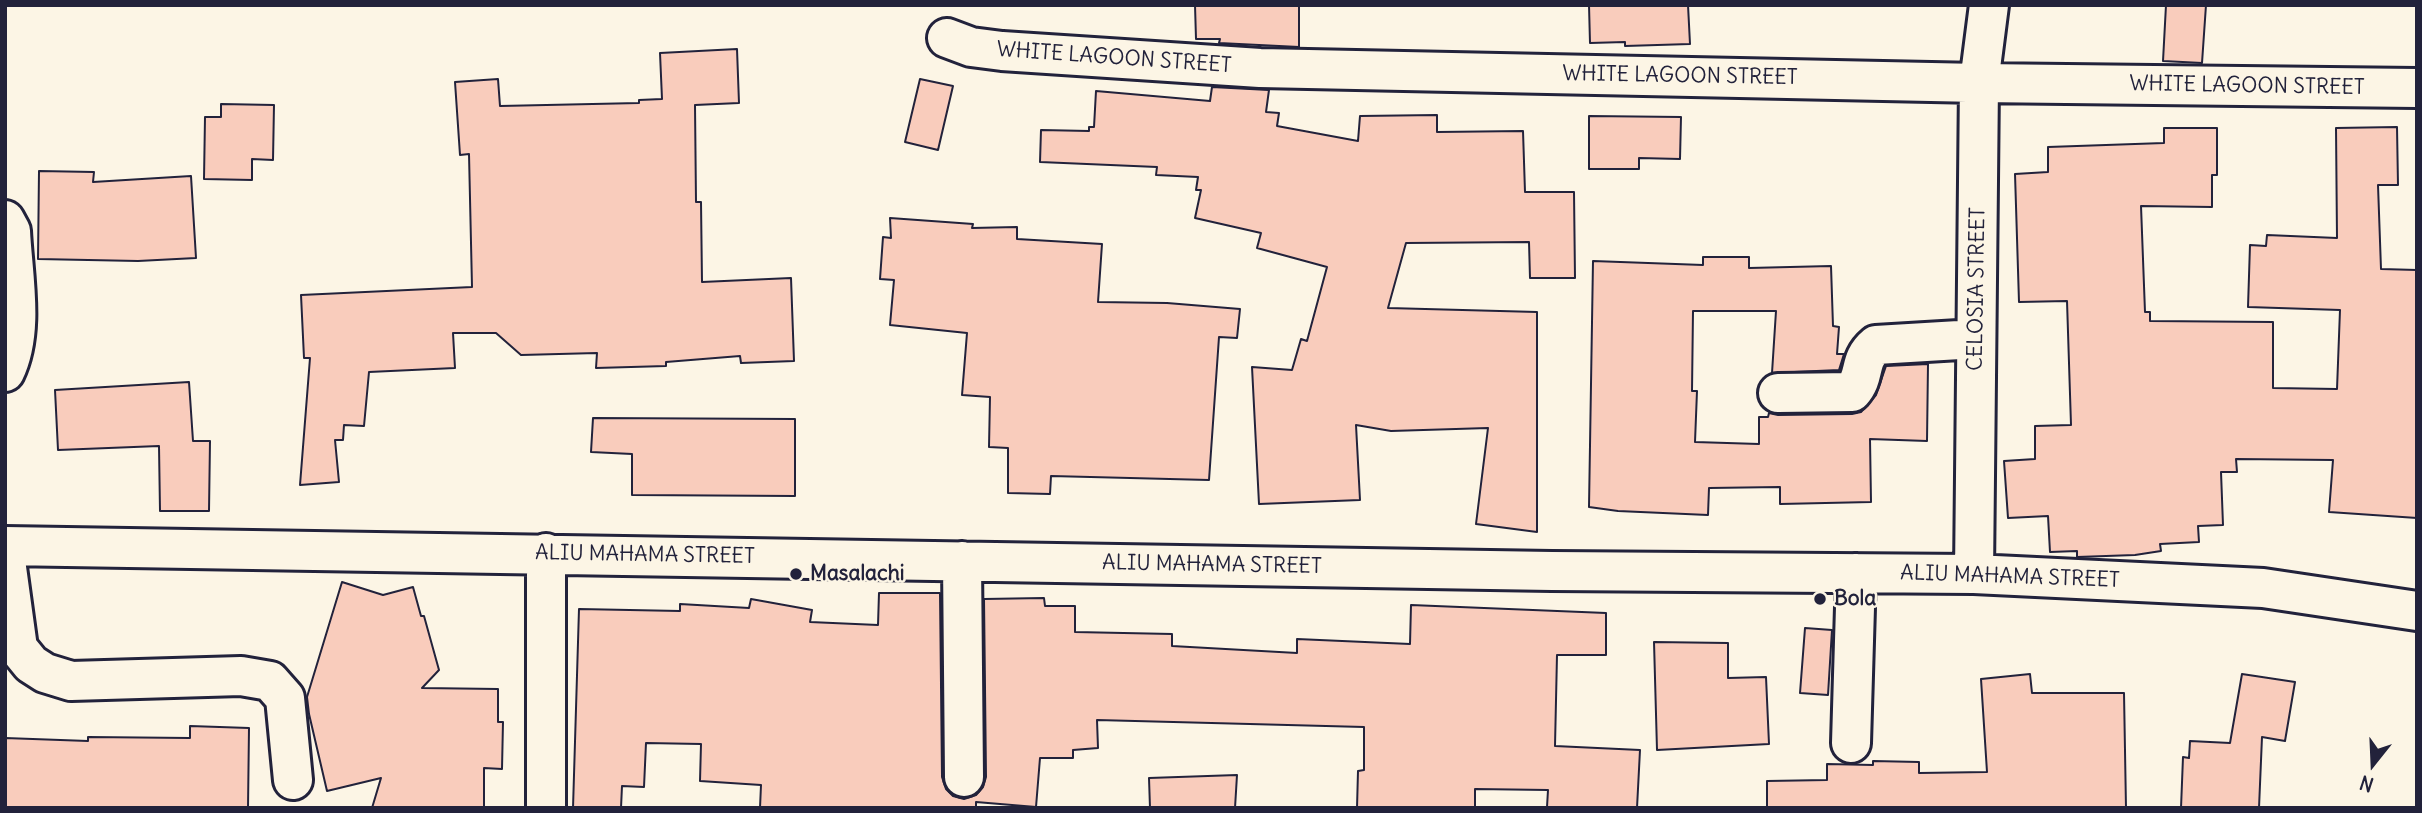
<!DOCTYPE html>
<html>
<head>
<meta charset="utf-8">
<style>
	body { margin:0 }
	#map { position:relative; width:2422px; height:813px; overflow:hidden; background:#fcf5e5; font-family:Delius,sans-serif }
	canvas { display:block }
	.frame { position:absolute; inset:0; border:7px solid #22223b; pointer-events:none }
	.north { position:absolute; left:2338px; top:729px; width:70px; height:70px; -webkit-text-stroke:5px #fcf5e5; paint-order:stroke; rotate:198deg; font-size:19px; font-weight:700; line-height:28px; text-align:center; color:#22223b }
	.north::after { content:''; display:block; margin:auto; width:24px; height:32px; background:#22223b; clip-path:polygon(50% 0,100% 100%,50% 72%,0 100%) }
</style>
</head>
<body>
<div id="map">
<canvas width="2422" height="813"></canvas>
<div class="frame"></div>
<div class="north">N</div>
</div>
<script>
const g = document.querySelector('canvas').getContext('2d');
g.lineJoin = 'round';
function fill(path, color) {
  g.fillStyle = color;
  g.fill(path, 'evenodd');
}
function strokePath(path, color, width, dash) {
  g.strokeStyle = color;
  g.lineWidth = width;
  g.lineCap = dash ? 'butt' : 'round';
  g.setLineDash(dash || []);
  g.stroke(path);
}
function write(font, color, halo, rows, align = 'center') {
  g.font = font + ' Delius,sans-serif';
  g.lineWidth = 5;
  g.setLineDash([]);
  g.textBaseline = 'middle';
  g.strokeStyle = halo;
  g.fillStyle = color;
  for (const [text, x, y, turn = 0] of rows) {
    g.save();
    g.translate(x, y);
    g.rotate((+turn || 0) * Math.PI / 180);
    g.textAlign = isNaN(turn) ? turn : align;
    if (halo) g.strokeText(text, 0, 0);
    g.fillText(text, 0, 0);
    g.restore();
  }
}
const building = new Path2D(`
	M 1195,5 L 1299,5 L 1299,47 L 1219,43 L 1220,39 L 1196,39 Z
	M 1589,5 L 1688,5 L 1690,44 L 1625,46 L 1625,42 L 1590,43 Z
	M 2166,5 L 2206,5 L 2202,63 L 2163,61 Z
	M 737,49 L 739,103 L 695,105 L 696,202 L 701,202 L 702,282 L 791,278 L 794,361 L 741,363 L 740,356 L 666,362 L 666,366 L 596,368 L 597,353 L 521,355 L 496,333 L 453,333 L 455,368 L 369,372 L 364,426 L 344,425 L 343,440 L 335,440 L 339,482 L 300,485 L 310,358 L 304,358 L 301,295 L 472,287 L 469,154 L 460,155 L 455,82 L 498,79 L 500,106 L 639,103 L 639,100 L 662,99 L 660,53 Z
	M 920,79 L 953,86 L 938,150 L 905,142 Z
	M 1212,87 L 1269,90 L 1266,112 L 1279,113 L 1277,126 L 1358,141 L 1360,116 L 1437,115 L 1437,132 L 1523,131 L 1525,192 L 1574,192 L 1575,278 L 1530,278 L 1529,242 L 1406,243 L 1388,308 L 1537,312 L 1537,532 L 1476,524 L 1488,428 L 1391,431 L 1356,425 L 1360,500 L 1259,504 L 1252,367 L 1292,370 L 1301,339 L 1307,341 L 1327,267 L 1257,248 L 1261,233 L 1195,218 L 1201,190 L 1196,190 L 1198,177 L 1156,175 L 1157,167 L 1040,162 L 1041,130 L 1089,131 L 1089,127 L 1094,127 L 1096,91 L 1210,101 Z
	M 221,104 L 274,105 L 273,160 L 252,159 L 252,180 L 204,179 L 205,117 L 221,117 Z
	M 1589,116 L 1681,117 L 1680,159 L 1639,158 L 1639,169 L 1589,169 Z
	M 2397,127 L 2398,185 L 2378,185 L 2381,269 L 2417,270 L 2417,518 L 2329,512 L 2333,460 L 2236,459 L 2237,472 L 2221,472 L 2223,525 L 2198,526 L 2199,542 L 2160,544 L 2161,551 L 2135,555 L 2077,557 L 2077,551 L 2050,552 L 2048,516 L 2008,518 L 2004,461 L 2035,459 L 2035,426 L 2071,425 L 2067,301 L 2019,302 L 2015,174 L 2048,172 L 2048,147 L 2164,143 L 2164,128 L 2217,128 L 2217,175 L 2212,175 L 2212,207 L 2141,206 L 2145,312 L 2150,312 L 2150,321 L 2273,322 L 2273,388 L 2337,389 L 2340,310 L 2248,307 L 2250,245 L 2266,246 L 2267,235 L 2337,238 L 2336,128 Z
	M 39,171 L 94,172 L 93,182 L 191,176 L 196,258 L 138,261 L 38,259 Z
	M 890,218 L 973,224 L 972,228 L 1017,227 L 1017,239 L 1102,244 L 1098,302 L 1167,303 L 1240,309 L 1237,338 L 1219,337 L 1209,480 L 1051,476 L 1050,494 L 1008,493 L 1008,448 L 989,447 L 990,397 L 962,395 L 967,333 L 890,325 L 894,280 L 880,279 L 883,237 L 891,238 Z
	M 1703,257 L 1749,257 L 1749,268 L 1831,266 L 1833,326 L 1839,327 L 1837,354 L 1844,354 L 1839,370 L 1772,373 L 1776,311 L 1693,311 L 1692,391 L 1697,391 L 1695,442 L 1759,444 L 1759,417 L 1768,417 L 1769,413 L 1778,415 L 1852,414 L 1861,412 L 1876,395 L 1886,366 L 1928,364 L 1927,441 L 1870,439 L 1871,502 L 1780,504 L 1780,487 L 1709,488 L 1708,515 L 1618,511 L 1589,507 L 1593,261 L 1703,265 Z
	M 189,382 L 193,441 L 210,441 L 209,511 L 160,511 L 159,446 L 58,450 L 55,390 Z
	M 593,418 L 795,419 L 795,496 L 632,495 L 632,454 L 591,452 Z
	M 342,582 L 383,595 L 413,587 L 421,616 L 424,616 L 439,670 L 422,688 L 498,689 L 498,722 L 503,722 L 502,769 L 484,768 L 484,808 L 372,808 L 381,778 L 327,791 L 309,714 L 307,697 Z
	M 879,593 L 940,593 L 942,777 L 946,789 L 953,796 L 964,799 L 976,795 L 983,787 L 986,777 L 984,599 L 1044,598 L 1045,606 L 1075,606 L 1075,632 L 1172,634 L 1172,646 L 1297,653 L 1297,639 L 1410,644 L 1411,605 L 1606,613 L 1606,655 L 1557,655 L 1555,746 L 1640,750 L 1637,808 L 1547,807 L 1548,790 L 1475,789 L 1475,808 L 1357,808 L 1358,771 L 1364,770 L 1364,727 L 1097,720 L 1098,748 L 1073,750 L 1073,758 L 1040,758 L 1036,807 L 976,802 L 976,808 L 760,808 L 761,785 L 700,781 L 701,744 L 646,743 L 644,787 L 622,786 L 621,808 L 573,808 L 579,609 L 680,611 L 680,604 L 749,608 L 751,599 L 812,610 L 810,622 L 878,625 Z
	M 1805,628 L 1832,630 L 1828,695 L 1800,693 Z
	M 1654,642 L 1728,643 L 1728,678 L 1766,677 L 1769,744 L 1657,750 Z
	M 2030,674 L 2032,693 L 2124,693 L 2126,808 L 1767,808 L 1767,781 L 1827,780 L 1827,764 L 1873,765 L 1873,761 L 1919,762 L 1919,773 L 1987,772 L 1981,679 Z
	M 2242,674 L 2295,682 L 2285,741 L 2262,737 L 2259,808 L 2181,808 L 2183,757 L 2189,758 L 2190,741 L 2230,743 Z
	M 190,726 L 249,728 L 248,808 L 5,808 L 5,738 L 88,741 L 88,737 L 190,738 Z
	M 1237,775 L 1235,808 L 1150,808 L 1149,778 Z`);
fill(building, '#f9ccbc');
strokePath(building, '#22223b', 2);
const minor = new Path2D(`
	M 947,38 L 971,47 L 1002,51 L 1260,68 L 1979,83 L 2417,88
	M 5,220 L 11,231 C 13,275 25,331 5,372
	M 1778,393 L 1852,392 C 1867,375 1857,361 1876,345 L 1976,339
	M 5,546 L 1552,571 L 1974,574 L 2263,588 L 2417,611
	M 5,553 L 18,648 L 31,664 L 45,673 L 71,681 L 241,676 L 270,681 L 285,698 L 293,780
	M 546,553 L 546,808
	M 962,561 L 964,777
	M 1974,574 L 1979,83 L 1989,5
	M 1851,743 L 1856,573`);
strokePath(minor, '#22223b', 44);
strokePath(minor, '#fcf5e5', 38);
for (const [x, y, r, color] of [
	[796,574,7,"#22223b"],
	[1820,599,7,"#22223b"]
]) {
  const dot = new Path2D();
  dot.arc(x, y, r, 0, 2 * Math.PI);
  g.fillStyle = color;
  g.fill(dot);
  strokePath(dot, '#fcf5e5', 2.5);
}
write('21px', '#22223b', '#fcf5e5', [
	["WHITE LAGOON STREET",1114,58,4],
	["WHITE LAGOON STREET",1680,76,1],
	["WHITE LAGOON STREET",2247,86,1],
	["CELOSIA STREET",1977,289,-89],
	["ALIU MAHAMA STREET",645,555,1],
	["ALIU MAHAMA STREET",1212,565,1],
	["ALIU MAHAMA STREET",2010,577,2]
]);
write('bold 21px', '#22223b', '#fcf5e5', [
	["Masalachi",810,574],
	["Bola",1834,599]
], 'left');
</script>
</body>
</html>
